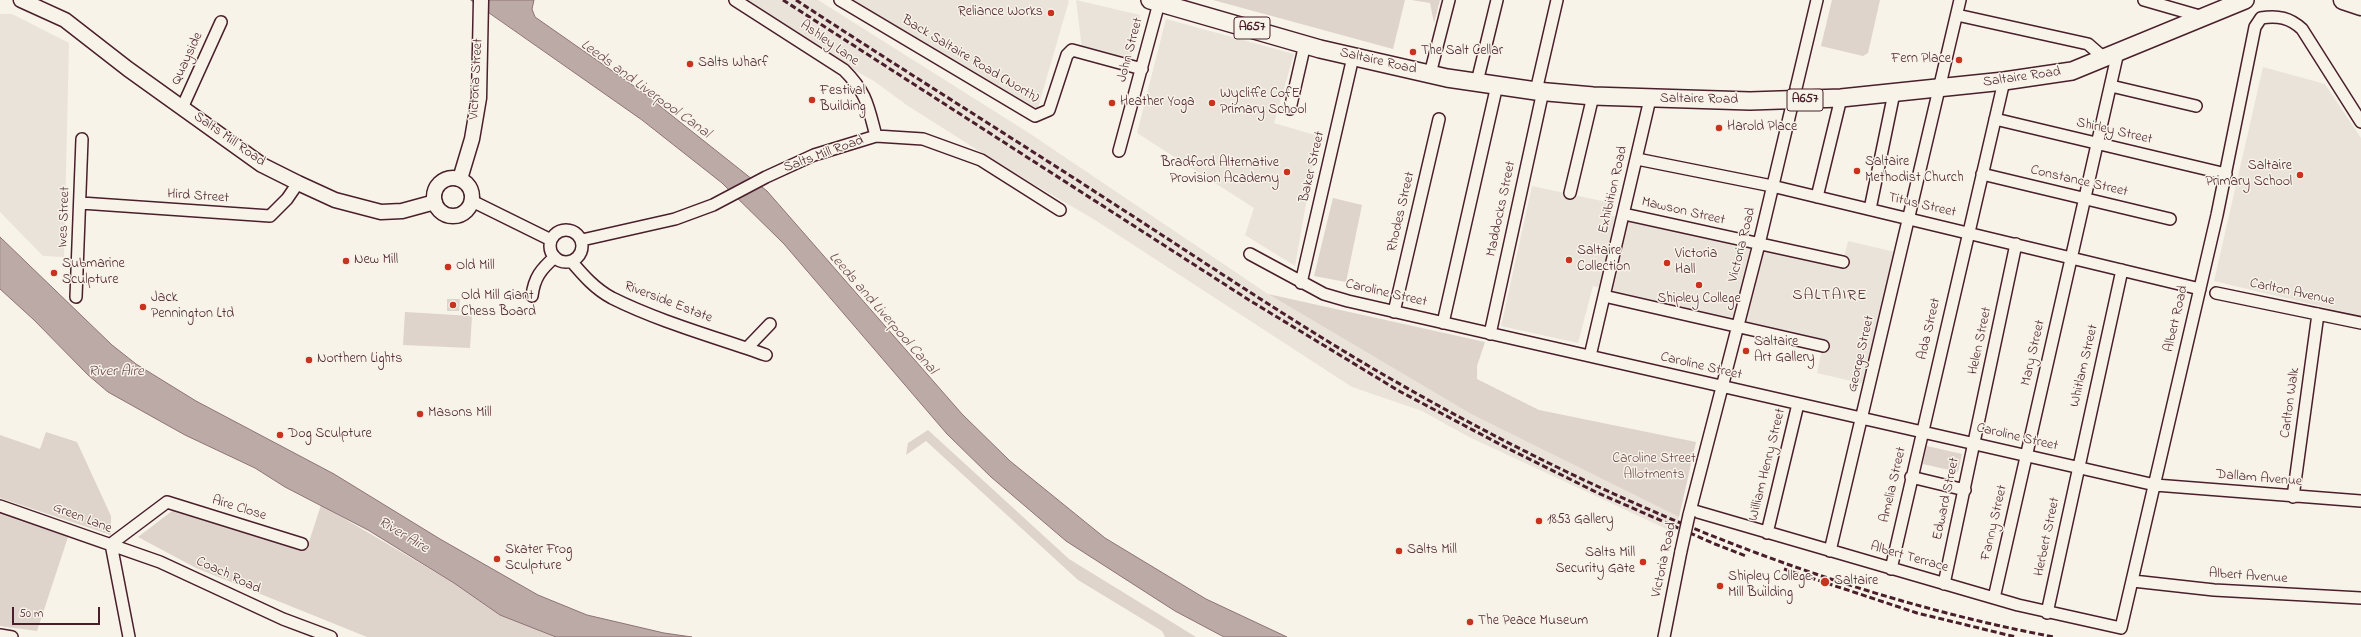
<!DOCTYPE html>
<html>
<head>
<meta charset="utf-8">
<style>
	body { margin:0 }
	#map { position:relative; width:2361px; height:637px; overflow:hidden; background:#f7f3e8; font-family:"Indie Flower",sans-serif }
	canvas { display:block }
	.scale { position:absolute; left:12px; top:607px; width:88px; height:18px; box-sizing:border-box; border:2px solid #4a1f2b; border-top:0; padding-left:5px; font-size:12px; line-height:14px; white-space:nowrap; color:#4a1f2b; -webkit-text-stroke:3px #f7f3e8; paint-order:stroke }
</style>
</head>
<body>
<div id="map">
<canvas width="2361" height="637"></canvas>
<div class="scale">50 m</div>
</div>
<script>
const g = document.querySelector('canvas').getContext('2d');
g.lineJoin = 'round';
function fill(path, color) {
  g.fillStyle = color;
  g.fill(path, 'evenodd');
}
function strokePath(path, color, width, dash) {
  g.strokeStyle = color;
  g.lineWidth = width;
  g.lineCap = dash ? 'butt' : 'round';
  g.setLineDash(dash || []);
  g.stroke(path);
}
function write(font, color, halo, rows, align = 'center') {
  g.font = font + ' "Indie Flower",sans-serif';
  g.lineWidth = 3;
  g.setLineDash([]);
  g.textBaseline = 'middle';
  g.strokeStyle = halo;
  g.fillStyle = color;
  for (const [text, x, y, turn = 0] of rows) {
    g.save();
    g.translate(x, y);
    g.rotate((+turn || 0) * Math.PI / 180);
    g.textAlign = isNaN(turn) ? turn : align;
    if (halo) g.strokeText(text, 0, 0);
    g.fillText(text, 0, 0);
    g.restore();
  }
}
fill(new Path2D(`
	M 743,0 L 818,0 L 1029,133 L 1268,294 L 1471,414 L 1679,517 L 1675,533 L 1469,437 L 1422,411 L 1352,387 L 1095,220 L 1006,168 L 908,106 L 874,81 L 843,64 Z
	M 846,0 L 1067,0 L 1069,1 L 1037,111 Z
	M 1076,0 L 1140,15 L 1130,61 L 1082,48 Z
	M 0,14 L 12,14 L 69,43 L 64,257 L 43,256 L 0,212 Z
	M 1166,19 L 1294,54 L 1274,123 L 1318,136 L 1295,266 L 1245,235 L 1254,208 L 1137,133 Z
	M 2263,67 L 2325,84 L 2361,138 L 2361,316 L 2214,281 Z
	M 1532,186 L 1611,203 L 1609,215 L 1842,265 L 1848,241 L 1895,252 L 1864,384 L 1817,373 L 1824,341 L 1593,286 L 1578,343 L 1501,326 Z`), '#eae3da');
fill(new Path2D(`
	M 1213,0 L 1405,0 L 1393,49 Z
	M 1411,0 L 1440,0 L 1434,23 L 1430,3 Z
	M 1832,0 L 1880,0 L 1868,53 L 1863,56 L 1821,46 Z
	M 1333,198 L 1362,205 L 1346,282 L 1314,276 Z
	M 1268,294 L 1485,342 L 1477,366 L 1477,379 L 1539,410 L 1696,442 L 1679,517 L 1471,414 Z
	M 447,299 L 460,299 L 459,311 L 447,311 Z
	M 405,312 L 472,316 L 470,348 L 403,345 Z
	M 928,430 L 1069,559 L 1196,637 L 1165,637 L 1162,631 L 1078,580 L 926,441 L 906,455 L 908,443 Z
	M 46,432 L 77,442 L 111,516 L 111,535 L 0,498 L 0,435 L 40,449 Z
	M 1927,446 L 1962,454 L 1958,472 L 1923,464 Z
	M 321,505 L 454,583 L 500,615 L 556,637 L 367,637 L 196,568 L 138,537 L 172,511 L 186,508 L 307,548 Z
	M 0,514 L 68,537 L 37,631 L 0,626 Z`), '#ded4cc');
const water = new Path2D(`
	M 471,0 L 534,0 L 532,9 L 535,17 L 641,91 L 767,191 L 962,414 L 1010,461 L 1105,538 L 1206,599 L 1287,637 L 1224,637 L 1175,611 L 1066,541 L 991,477 L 947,434 L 784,244 L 722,183 L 642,120 Z
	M 0,237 L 112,345 L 136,364 L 196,401 L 334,474 L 440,539 L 538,595 L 587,615 L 664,633 L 692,637 L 556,637 L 500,615 L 454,583 L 368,530 L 285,487 L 255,468 L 185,435 L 108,392 L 88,375 L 34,320 L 0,289 Z`);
fill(water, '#bcaaa7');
strokePath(water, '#8e7275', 1);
const minor = new Path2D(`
	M 735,0 L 844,70 C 867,93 868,106 876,136
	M 840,0 L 1035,116 L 1049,110 L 1067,55 L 1072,50 L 1142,69
	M 2144,0 L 2203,17
	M 1957,15 L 2088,44 L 2104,58
	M 1430,74 L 1449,0
	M 1477,82 L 1497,0
	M 2111,86 L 2196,106
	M 1536,91 L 1557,0
	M 182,108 L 221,22
	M 1290,109 L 1305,44
	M 1995,119 L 2226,174
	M 1119,151 L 1159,3
	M 1637,159 L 1772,186 L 2200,289
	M 1982,174 L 2170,219
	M 1570,193 L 1593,96
	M 1817,197 L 1841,98
	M 472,201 L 551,240
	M 81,203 L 270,216 L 287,199 L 298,183
	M 1870,209 L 1894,93
	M 1624,214 L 1843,262
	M550 246a16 16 0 1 1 32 0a16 16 0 1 1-32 0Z
	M 582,240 L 675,219 L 713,205 L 766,177 L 814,155 L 876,136 L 923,139 L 981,160 L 1060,210
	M 1250,254 L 1324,294 L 1348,301 L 2155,485 L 2361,501
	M 571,261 C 583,275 595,289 612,298 C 660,322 715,337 766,355
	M 1301,283 L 1353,57
	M 2216,293 L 2361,323
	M 532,296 C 534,278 541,269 555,257
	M 1604,296 L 1823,346
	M 76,297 L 82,139
	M 1394,312 L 1439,119
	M 1443,323 L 1497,85
	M 1490,334 L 1543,91
	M 747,348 L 770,324
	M 1590,356 L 1650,99
	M 1911,477 L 1965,490
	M 2293,497 L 2318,314
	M 0,506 L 160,562 L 283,619 L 331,637
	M 1691,510 L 2018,605 L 2121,628 L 2217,215 L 2255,27 L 2261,18 C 2278,15 2290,18 2302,29 L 2361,122
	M 1689,515 L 1759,244 L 1817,0
	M 1767,533 L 1798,404
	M 111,544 L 167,502 L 302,544
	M 111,544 L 129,637
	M 1830,551 L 1960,0
	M 1891,569 L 2004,81
	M 2133,581 L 2214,590 L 2361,598
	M 1944,584 L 2016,244
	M 1994,598 L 2118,52
	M 2047,613 L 2122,270
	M 0,635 L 12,637
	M 1664,637 L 1681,551`);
const tertiary = new Path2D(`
	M 21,0 L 65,20 L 128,69 L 262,165 L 298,183 L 335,200 L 381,212 L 402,211 L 435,202
	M434 197a19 19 0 1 1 38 0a19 19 0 1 1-38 0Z
	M 460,179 L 472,139 L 479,98 L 481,0`);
const primary = new Path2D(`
	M 1150,0 L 1320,49 L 1447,78 L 1536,91 L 1593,96 L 1750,101 L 1841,98 L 2004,81 L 2072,71 L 2245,0`);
const trunk = new Path2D(`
	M 2343,0 L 2361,6`);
strokePath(minor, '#4a1f2b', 14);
strokePath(tertiary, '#4a1f2b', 17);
strokePath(primary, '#4a1f2b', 20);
strokePath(trunk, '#4a1f2b', 21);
strokePath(minor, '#f7f3e8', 11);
strokePath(tertiary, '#f7f3e8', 14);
strokePath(primary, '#f7f3e8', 17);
strokePath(trunk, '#f7f3e8', 18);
strokePath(new Path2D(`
	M 783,0 L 1249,300 L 1399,391 L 1507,448 L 1598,493 L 1715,544 L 1746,556
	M 796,0 C 901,69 1008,135 1114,204 C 1198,258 1281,314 1367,365 C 1580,490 1811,591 2054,637
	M 1784,569 L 1917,613 L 2016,637`), '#4a1f2b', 3, [6, 3]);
const minorBridge = new Path2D(`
	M 1681,551 L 1689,515`);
strokePath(minorBridge, '#4a1f2b', 14, []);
strokePath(minorBridge, '#f7f3e8', 11);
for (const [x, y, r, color] of [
	[1051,13,4,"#c8321e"],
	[1413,52,4,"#c8321e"],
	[1959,60,4,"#c8321e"],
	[690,64,4,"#c8321e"],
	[812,100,4,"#c8321e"],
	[1112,103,4,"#c8321e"],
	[1212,103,4,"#c8321e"],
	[1719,128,4,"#c8321e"],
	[1857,171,4,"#c8321e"],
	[1287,172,4,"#c8321e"],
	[2300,175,4,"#c8321e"],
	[1569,260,4,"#c8321e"],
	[346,261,4,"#c8321e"],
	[1667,263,4,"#c8321e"],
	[448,267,4,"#c8321e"],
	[54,273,4,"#c8321e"],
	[1699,285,4,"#c8321e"],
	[453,305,4,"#c8321e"],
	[143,307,4,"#c8321e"],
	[1746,351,4,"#c8321e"],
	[309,360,4,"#c8321e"],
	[420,414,4,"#c8321e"],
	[280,435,4,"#c8321e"],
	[1539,521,4,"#c8321e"],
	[1399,551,4,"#c8321e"],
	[497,559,4,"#c8321e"],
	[1643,562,4,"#c8321e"],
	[1825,582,5,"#c8321e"],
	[1720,586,4,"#c8321e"],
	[1470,622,4,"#c8321e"]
]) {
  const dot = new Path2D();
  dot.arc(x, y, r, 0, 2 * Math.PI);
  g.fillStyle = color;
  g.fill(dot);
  strokePath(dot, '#f7f3e8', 1.5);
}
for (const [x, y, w] of [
	[1252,28,36],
	[1805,100,36]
]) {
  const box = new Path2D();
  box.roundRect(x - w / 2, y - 11, w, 22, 3);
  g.fillStyle = '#f7f3e8';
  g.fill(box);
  strokePath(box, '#4a1f2b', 1);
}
write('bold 13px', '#4a1f2b', null, [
	["A657",1252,28],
	["A657",1805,100]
]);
write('14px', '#4a1f2b', '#f7f3e8', [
	["Reliance Works",1043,13,"right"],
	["The Salt Cellar",1421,52],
	["Fern Place",1951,60,"right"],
	["Salts Wharf",698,64],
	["Festival",820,92],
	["Building",820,108],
	["Wycliffe CofE",1220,95],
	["Primary School",1220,111],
	["Heather Yoga",1120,103],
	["Harold Place",1727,128],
	["Saltaire",1865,163],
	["Methodist Church",1865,179],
	["Bradford Alternative",1279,164,"right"],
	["Provision Academy",1279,180,"right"],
	["Saltaire",2292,167,"right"],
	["Primary School",2292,183,"right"],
	["Saltaire",1577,252],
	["Collection",1577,268],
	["Victoria",1675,255],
	["Hall",1675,271],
	["New Mill",354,261],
	["Submarine",62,265],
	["Sculpture",62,281],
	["Old Mill",456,267],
	["Old Mill Giant",461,297],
	["Chess Board",461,313],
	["Jack",151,299],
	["Pennington Ltd",151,315],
	["Shipley College",1699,300,"center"],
	["Saltaire",1754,343],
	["Art Gallery",1754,359],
	["Northern Lights",317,360],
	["Masons Mill",428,414],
	["Dog Sculpture",288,435],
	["1853 Gallery",1547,521],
	["Skater Frog",505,551],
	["Sculpture",505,567],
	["Salts Mill",1407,551],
	["Salts Mill",1635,554,"right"],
	["Security Gate",1635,570,"right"],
	["Shipley College:",1728,578],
	["Mill Building",1728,594],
	["Saltaire",1834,582],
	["The Peace Museum",1478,622]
], 'left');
write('14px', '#4a1f2b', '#f7f3e8', [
	["Ashley Lane",829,44,35],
	["John Street",1131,50,-75],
	["Quayside",188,59,-65],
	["Back Saltaire Road (North)",970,60,31],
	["Saltaire Road",1378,62,13],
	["Saltaire Road",2022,78,-8],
	["Victoria Street",477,79,-87],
	["Saltaire Road",1699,100,1],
	["Shirley Street",2114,132,13],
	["Salts Mill Road",229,140,35],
	["Salts Mill Road",824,155,-20],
	["Baker Street",1313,167,-77],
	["Constance Street",2079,182,13],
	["Exhibition Road",1614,190,-77],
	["Hird Street",198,197,4],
	["Titus Street",1922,206,13],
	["Maddocks Street",1502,209,-78],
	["Rhodes Street",1402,212,-77],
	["Mawson Street",1683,212,13],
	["Ives Street",65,217,-88],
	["Victoria Road",1743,245,-76],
	["Carlton Avenue",2292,293,12],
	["Caroline Street",1386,294,13],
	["Riverside Estate",668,303,21],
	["Albert Road",2177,319,-77],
	["Ada Street",1930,329,-77],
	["Helen Street",1981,341,-78],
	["Mary Street",2034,353,-77],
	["George Street",1862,354,-77],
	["Whitlam Street",2085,366,-77],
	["Caroline Street",1701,367,13],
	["Carlton Walk",2291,403,-82],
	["Caroline Street",2017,438,13],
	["William Henry Street",1768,465,-76],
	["Dallam Avenue",2259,479,5],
	["Amelia Street",1894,485,-77],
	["Edward Street",1947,499,-78],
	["Aire Close",239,509,17],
	["Green Lane",82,519,21],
	["Fanny Street",1995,523,-77],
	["Herbert Street",2048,537,-78],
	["Albert Terrace",1909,558,16],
	["Victoria Road",1665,560,-78],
	["Coach Road",228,576,25],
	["Albert Avenue",2248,577,4]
]);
write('14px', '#6f4c53', '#f7f3e8', [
	["Caroline Street",1654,460],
	["Allotments",1654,476]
]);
write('italic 15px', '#6c4950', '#f7f3e8', [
	["Leeds and Liverpool Canal",645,90,36],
	["Leeds and Liverpool Canal",882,314,49],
	["River Aire",116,373],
	["River Aire",403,536,31]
]);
g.letterSpacing = '1px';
write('16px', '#4a1f2b', '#f7f3e8', [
	["SALTAIRE",1830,296]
]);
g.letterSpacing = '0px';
</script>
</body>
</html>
